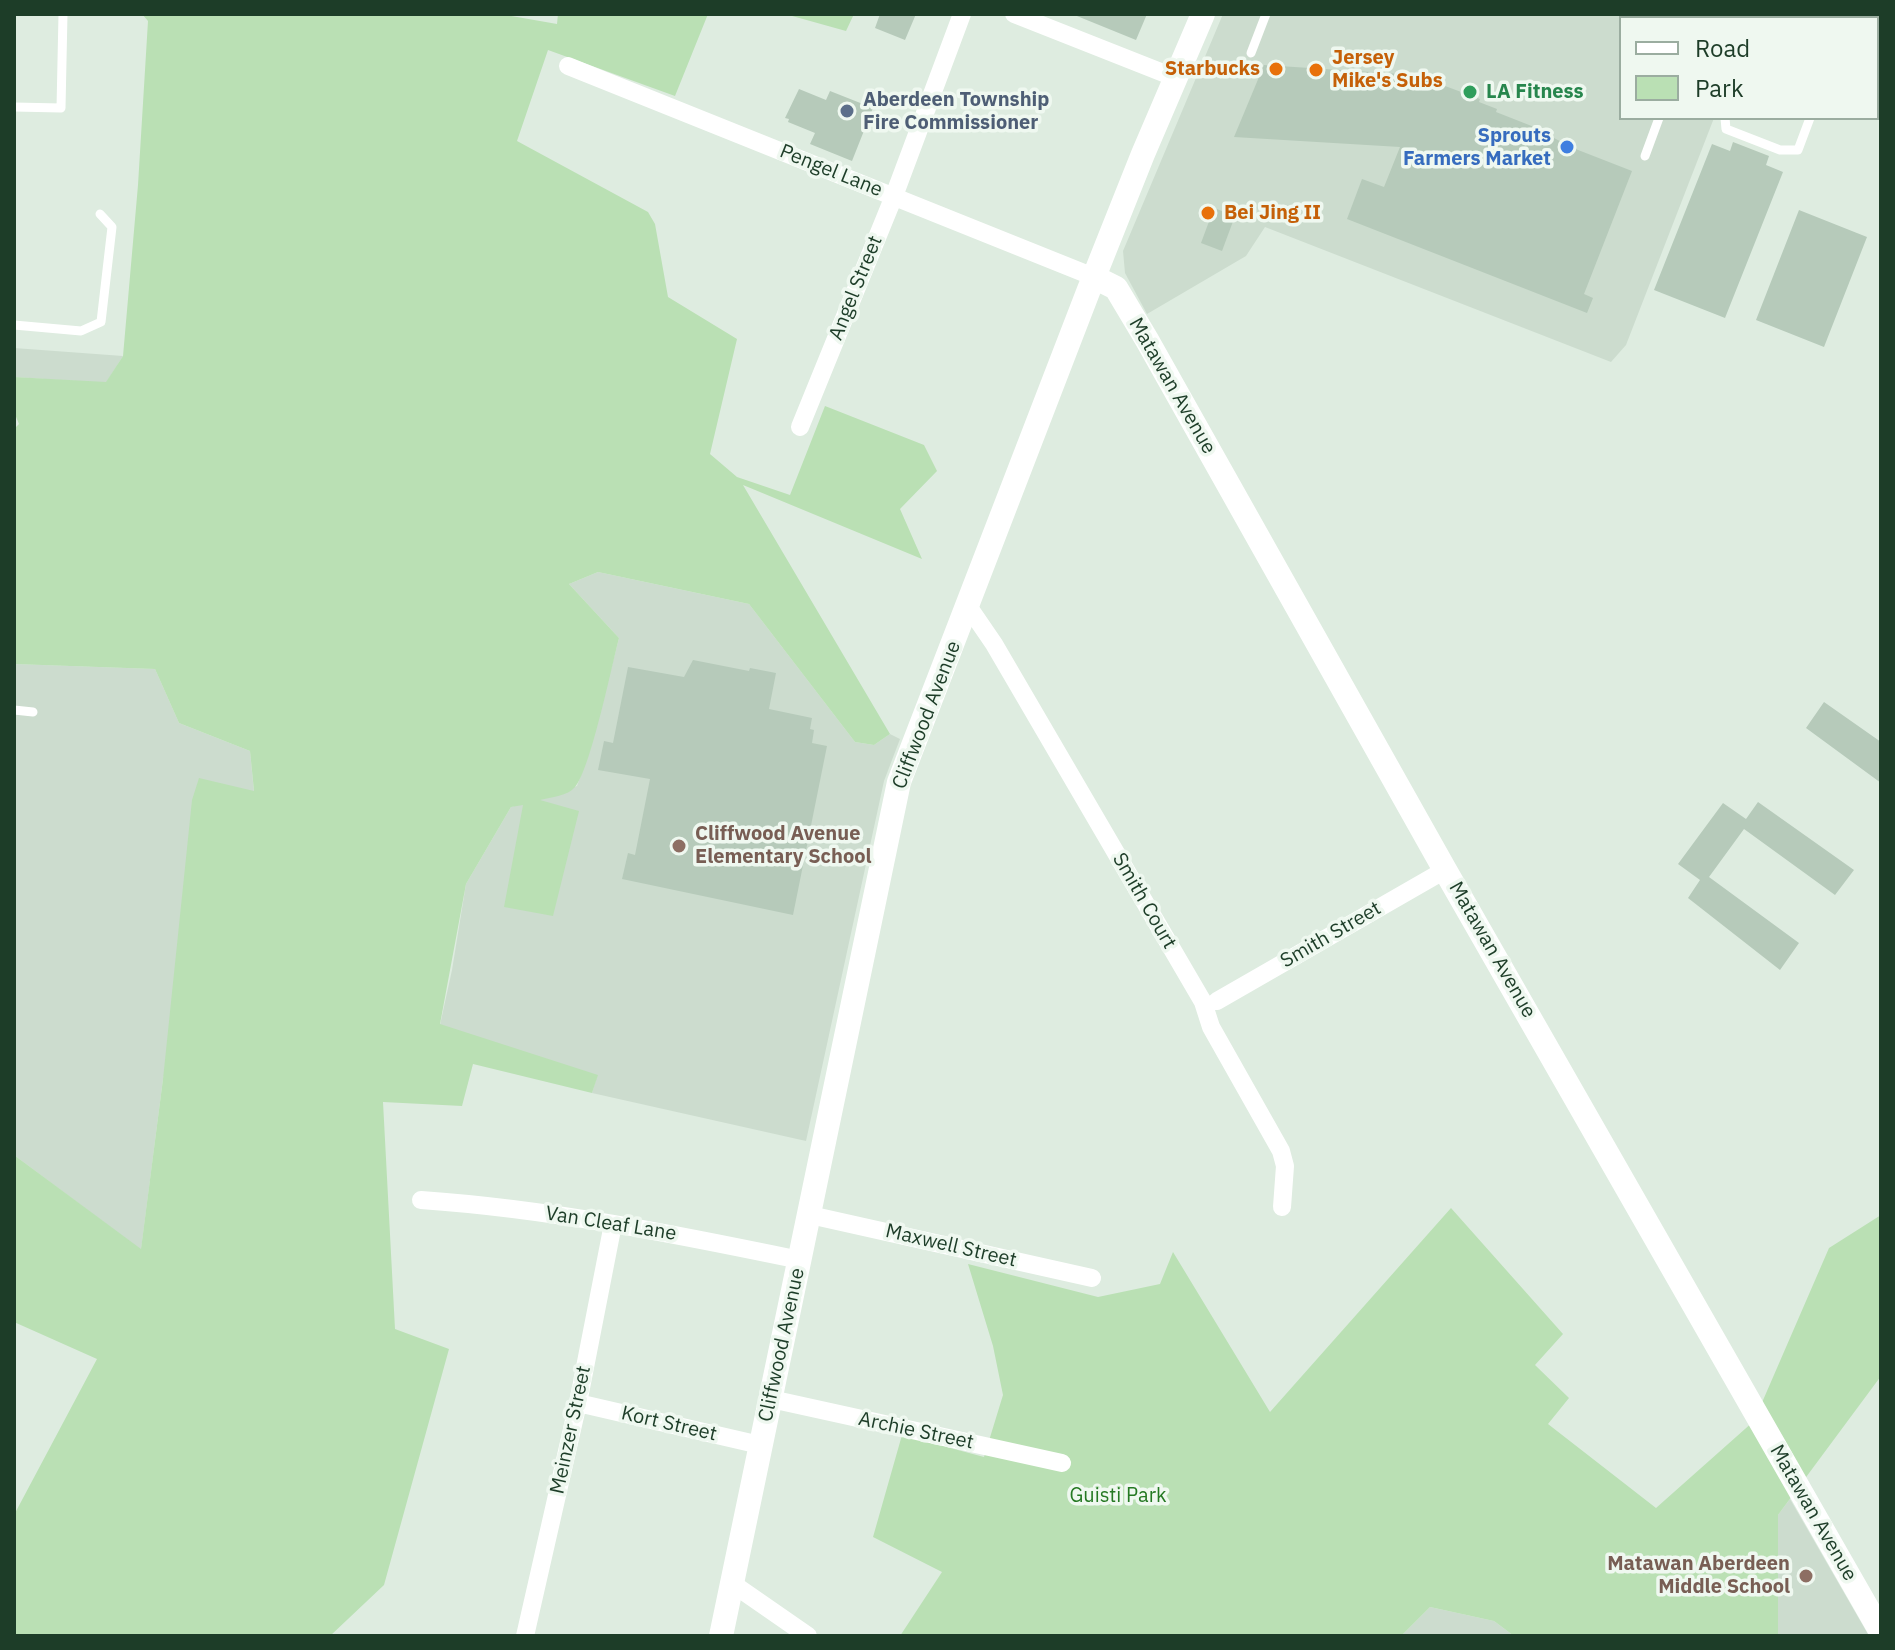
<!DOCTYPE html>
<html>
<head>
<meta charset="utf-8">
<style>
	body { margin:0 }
	#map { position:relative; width:1895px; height:1650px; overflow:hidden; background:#deece0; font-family:"IBM Plex Sans",sans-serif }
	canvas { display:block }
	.frame { position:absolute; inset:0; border:16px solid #1d3d28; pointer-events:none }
	.legend { position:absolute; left:1619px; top:16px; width:260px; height:104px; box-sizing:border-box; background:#eff8f0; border:2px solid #9bada0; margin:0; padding:10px 14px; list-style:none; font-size:24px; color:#1d3d28 }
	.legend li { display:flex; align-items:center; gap:16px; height:40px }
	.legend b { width:40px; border:2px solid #9bada0 }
</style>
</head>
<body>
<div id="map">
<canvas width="1895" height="1650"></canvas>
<div class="frame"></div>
<ul class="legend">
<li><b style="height:10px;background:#fff"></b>Road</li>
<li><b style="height:22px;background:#bae0b4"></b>Park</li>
</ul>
</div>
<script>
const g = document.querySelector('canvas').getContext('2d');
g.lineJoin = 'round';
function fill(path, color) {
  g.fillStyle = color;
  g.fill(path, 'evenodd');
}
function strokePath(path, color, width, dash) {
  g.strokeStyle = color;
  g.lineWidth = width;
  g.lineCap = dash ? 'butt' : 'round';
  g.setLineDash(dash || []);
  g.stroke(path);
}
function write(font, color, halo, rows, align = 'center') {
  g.font = font + ' "IBM Plex Sans",sans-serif';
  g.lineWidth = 7;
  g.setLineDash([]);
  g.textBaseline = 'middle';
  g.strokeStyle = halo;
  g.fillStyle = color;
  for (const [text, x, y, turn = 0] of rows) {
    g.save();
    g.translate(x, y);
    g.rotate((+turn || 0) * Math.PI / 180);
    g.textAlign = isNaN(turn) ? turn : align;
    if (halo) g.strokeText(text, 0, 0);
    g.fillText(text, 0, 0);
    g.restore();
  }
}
fill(new Path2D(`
	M 1223,14 L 1754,14 L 1753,18 L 1621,18 L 1621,118 L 1714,118 L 1626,345 L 1611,362 L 1265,227 L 1246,256 L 1147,314 L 1125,273 L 1123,251 Z
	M 14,348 L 123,356 L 106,383 L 14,377 Z
	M 598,572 L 749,604 L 855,742 L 874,745 L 890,734 L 900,739 L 884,781 L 806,1141 L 592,1093 L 597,1076 L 440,1025 L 452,970 L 466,884 L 511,807 L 577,786 L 591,746 L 619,638 L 569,584 Z
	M 14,664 L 155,669 L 179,723 L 250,751 L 254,792 L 163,1079 L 141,1250 L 14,1155 Z
	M 1790,1499 L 1869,1636 L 1778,1636 L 1778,1515 Z
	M 1430,1607 L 1494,1621 L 1514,1636 L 1401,1636 Z`), '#ccdcce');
fill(new Path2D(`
	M 142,14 L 500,14 L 557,24 L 558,14 L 708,14 L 675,96 L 548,50 L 517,141 L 648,212 L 655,224 L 668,297 L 737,339 L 710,454 L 737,477 L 790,495 L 825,406 L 924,445 L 937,471 L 900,509 L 922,559 L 743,485 L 890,734 L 874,745 L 855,742 L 749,604 L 598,572 L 569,584 L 619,638 C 612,665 590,771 575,787 C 568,796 551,797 540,800 L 579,811 L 553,916 L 504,907 L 523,805 L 511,807 L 466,884 L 440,1024 L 598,1075 L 592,1093 L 473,1064 L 462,1106 L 383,1102 L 395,1329 L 449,1349 L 384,1585 L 330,1636 L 14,1636 L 14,1515 L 97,1359 L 14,1322 L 14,1155 L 141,1249 L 163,1079 L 192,800 L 199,778 L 254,791 L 250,751 L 179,723 L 155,669 L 14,664 L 14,429 L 19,424 L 14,412 L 14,377 L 106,382 L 123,356 L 138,185 L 148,21 Z
	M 785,14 L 854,14 L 846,31 Z
	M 1451,1208 L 1563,1334 L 1535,1365 L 1569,1398 L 1548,1424 L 1656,1508 L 1754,1421 L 1829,1248 L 1881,1215 L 1881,1376 L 1778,1515 L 1778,1636 L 1514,1636 L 1494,1621 L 1430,1607 L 1401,1636 L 900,1636 L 942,1572 L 873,1537 L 902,1435 L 984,1457 L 1003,1395 L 993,1346 L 968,1264 L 1098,1297 L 1160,1284 L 1173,1252 L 1270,1412 Z`), '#bae0b4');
fill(new Path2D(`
	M 880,14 L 916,14 L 905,40 L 875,28 Z
	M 1072,14 L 1147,14 L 1136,40 Z
	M 1264,65 L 1431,76 L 1429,80 L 1480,99 L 1479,102 L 1497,109 L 1496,112 L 1552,134 L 1554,138 L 1573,148 L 1632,171 L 1584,294 L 1593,298 L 1587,313 L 1347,219 L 1362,179 L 1384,187 L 1400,147 L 1234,137 Z
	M 799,89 L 826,100 L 830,91 L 873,108 L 852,161 L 810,144 L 815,133 L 788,122 L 789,119 L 785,118 Z
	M 1733,142 L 1769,156 L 1766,165 L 1783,172 L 1725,318 L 1654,290 L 1712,144 L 1730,151 Z
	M 1214,208 L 1235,216 L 1222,251 L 1201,243 Z
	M 1799,210 L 1867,237 L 1824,347 L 1756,320 Z
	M 693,660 L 749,671 L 750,668 L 776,673 L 769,709 L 812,718 L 810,729 L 814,730 L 812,743 L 827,746 L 793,915 L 622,879 L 628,853 L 635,855 L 650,779 L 598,770 L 604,741 L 613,743 L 628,667 L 684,677 Z
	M 1824,702 L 1881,742 L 1881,783 L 1806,728 Z
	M 1758,802 L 1854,870 L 1835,895 L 1744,829 L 1709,877 L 1799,943 L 1780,970 L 1688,898 L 1700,880 L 1678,864 L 1723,803 L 1746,819 Z`), '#b6caba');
strokePath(new Path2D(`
	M 1676,14 L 1686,18
	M 1820,14 L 1830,18
	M 1696,18 L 1697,14
	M 1760,18 L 1762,14
	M 1849,18 L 1851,14
	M 1251,53 L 1266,14
	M 14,107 L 61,108 L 63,14
	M 1725,118 L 1726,129 L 1780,150 L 1798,150 L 1810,118
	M 1645,156 L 1659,118
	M 14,325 L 81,331 L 101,322 L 112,227 L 100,214
	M 14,710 L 33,712`), '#fff', 9);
strokePath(new Path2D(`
	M 1014,14 L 1176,78
	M 568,66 L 1094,277
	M 800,427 L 894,196 L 962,14
	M 968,606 L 994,644 L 1203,1002 L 1211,1027 L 1281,1151 L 1285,1166 L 1282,1207
	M 1217,1001 L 1445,870
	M 421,1200 C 550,1209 674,1234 800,1260
	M 810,1215 L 1092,1278
	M 771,1399 L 1062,1463
	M 578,1403 L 760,1445
	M 733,1584 L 808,1636
	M 525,1636 L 578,1403 L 613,1224`), '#fff', 18);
strokePath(new Path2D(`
	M 1094,277 L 1116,288 L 1147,340 L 1445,870 L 1881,1632
	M 721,1636 L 899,782 L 1088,292 L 1143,154 L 1203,14`), '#fff', 24);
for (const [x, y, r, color] of [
	[1276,69,8,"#e8710a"],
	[1316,70,8,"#e8710a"],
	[1470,92,8,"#2e9e5b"],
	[847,111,8,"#5c6f8a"],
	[1567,147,8,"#3f7fe0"],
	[1208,213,8,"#e8710a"],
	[679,846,8,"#8d6e63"],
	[1806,1576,8,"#8d6e63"]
]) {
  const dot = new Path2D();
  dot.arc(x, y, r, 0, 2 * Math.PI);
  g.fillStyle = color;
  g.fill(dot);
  strokePath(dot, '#eff8f0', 3);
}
write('bold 20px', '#c56008', '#eff8f0', [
	["Jersey",1332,58],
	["Mike's Subs",1332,81],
	["Starbucks",1260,69,"right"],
	["Bei Jing II",1224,213]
], 'left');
write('bold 20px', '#27864d', '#eff8f0', [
	["LA Fitness",1486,92]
], 'left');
write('bold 20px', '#4e5e75', '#eff8f0', [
	["Aberdeen Township",863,100],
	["Fire Commissioner",863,123]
], 'left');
write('bold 20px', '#366cbe', '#eff8f0', [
	["Sprouts",1551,136],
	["Farmers Market",1551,159]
], 'right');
write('20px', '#1d3d28', '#eff8f0', [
	["Pengel Lane",831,171,22],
	["Angel Street",856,288,-68],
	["Matawan Avenue",1172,386,60],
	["Cliffwood Avenue",927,715,-69],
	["Smith Court",1144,901,60],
	["Smith Street",1331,935,-30],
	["Matawan Avenue",1492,950,60],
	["Van Cleaf Lane",611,1224,9],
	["Maxwell Street",951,1246,13],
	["Cliffwood Avenue",782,1345,-78],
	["Kort Street",669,1424,13],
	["Meinzer Street",571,1430,-78],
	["Archie Street",916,1431,12],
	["Matawan Avenue",1813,1513,60]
]);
write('bold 20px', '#785e54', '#eff8f0', [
	["Cliffwood Avenue",695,834],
	["Elementary School",695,857],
	["Matawan Aberdeen",1790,1564,"right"],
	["Middle School",1790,1587,"right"]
], 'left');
write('20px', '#257923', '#eff8f0', [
	["Guisti Park",1118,1496]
]);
</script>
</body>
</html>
